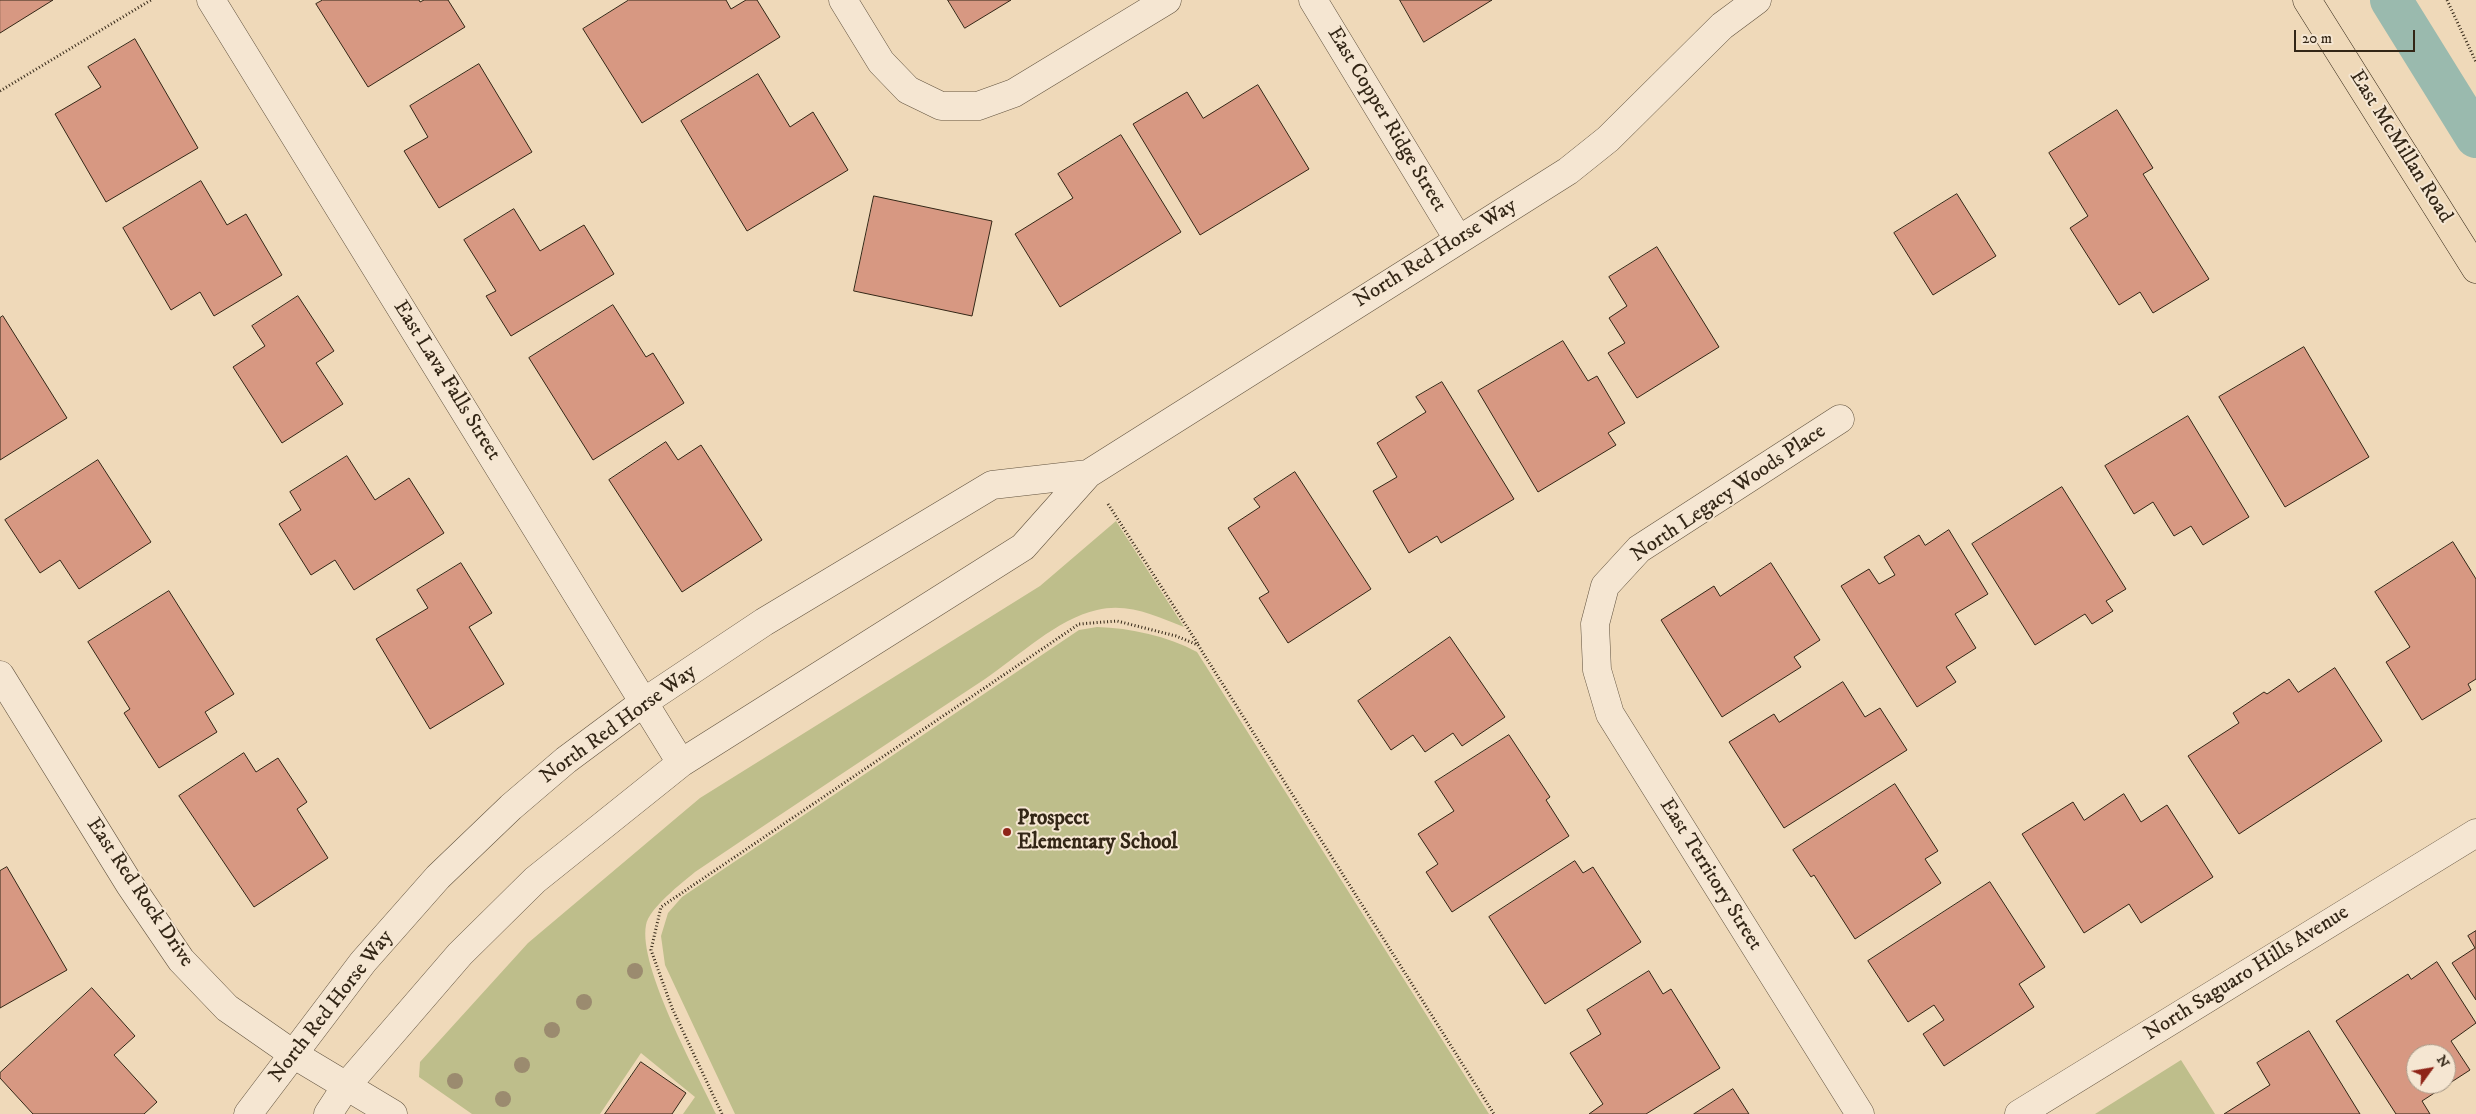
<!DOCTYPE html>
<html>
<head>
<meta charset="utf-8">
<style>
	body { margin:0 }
	#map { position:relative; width:2476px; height:1114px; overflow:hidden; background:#efd9b9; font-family:"IM FELL DW Pica",serif }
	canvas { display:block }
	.north { position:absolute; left:2406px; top:1044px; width:50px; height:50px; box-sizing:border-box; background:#f5e6d2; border:1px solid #a79987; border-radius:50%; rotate:58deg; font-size:14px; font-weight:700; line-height:20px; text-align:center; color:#332616 }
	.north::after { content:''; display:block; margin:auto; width:18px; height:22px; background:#8f2418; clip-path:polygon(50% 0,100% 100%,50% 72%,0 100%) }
	.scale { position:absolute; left:2294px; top:30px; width:121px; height:22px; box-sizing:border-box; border:2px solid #332616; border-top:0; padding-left:6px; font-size:15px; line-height:18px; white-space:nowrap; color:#332616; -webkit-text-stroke:4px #f5e6d2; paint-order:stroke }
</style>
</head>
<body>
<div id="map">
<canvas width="2476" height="1114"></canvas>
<div class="north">N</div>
<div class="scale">20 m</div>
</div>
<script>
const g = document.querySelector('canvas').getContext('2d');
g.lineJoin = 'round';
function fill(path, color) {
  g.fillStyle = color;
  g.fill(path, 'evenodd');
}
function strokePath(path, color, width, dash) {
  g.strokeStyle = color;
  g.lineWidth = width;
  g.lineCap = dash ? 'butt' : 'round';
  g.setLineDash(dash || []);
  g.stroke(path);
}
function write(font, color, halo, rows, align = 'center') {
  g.font = font + ' "IM FELL DW Pica",serif';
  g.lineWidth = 4;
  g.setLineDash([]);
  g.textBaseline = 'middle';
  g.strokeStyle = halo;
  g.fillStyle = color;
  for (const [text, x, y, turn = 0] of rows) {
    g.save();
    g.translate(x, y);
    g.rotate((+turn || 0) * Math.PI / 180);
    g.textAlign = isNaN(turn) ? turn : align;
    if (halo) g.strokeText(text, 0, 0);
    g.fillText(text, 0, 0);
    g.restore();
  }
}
fill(new Path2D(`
	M 1116,521 L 1184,627 C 1157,616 1127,602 1097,610 C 1057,619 1019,656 985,679 C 888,743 791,807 695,872 C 682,883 649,908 646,925 C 638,967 697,1073 716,1114 L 683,1114 L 695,1097 L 641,1053 L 600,1114 L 472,1114 L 419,1077 L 420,1062 L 528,943 L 700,798 L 1040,586 Z
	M 1097,627 C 1131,628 1167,636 1197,652 L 1489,1114 L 735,1114 L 665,965 L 661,936 L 668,913 L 682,897 L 1079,630 Z
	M 2181,1060 L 2215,1114 L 2095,1114 Z`), '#bebe8b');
strokePath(new Path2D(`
	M 2391,0 L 2476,137`), '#9abaae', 42);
const building = new Path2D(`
	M 0,0 L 53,0 L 0,33 Z
	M 323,0 L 419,0 L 420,2 L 424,0 L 448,0 L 465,27 L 368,87 L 316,4 Z
	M 629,0 L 726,0 L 731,9 L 746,0 L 757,0 L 780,37 L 642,123 L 583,29 Z
	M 948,0 L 1011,0 L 965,28 Z
	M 1400,0 L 1492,0 L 1424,42 Z
	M 135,39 L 198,148 L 106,202 L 55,114 L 101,87 L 88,67 Z
	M 479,64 L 532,152 L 439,208 L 404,151 L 428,137 L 410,106 Z
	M 758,74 L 790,127 L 813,112 L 848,170 L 747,231 L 681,121 Z
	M 1258,85 L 1309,169 L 1200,235 L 1133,124 L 1187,92 L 1203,118 Z
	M 2117,110 L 2153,168 L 2143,174 L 2209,279 L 2153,313 L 2140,292 L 2119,305 L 2070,228 L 2088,216 L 2049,153 Z
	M 1121,135 L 1181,232 L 1060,307 L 1015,234 L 1073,198 L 1058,174 Z
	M 201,181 L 227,225 L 246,214 L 282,275 L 214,316 L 200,292 L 171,310 L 123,228 Z
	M 1957,194 L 1996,256 L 1933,295 L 1894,233 Z
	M 874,196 L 992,221 L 972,316 L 854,291 Z
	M 514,209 L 540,251 L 584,225 L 614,274 L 511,336 L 486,296 L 496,291 L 464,240 Z
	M 1657,247 L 1719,347 L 1637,398 L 1608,353 L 1625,343 L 1609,318 L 1627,306 L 1609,277 Z
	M 298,296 L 334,351 L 316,363 L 343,404 L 282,443 L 233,367 L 265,346 L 252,326 Z
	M 613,305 L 646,357 L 653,353 L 684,403 L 593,460 L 529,358 Z
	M 3,316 L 67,418 L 0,460 L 0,318 Z
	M 1563,341 L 1588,381 L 1597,376 L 1625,423 L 1608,433 L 1616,445 L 1538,492 L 1478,391 Z
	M 2304,347 L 2369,457 L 2285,507 L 2219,397 Z
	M 1442,382 L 1514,499 L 1441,543 L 1437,536 L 1409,553 L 1373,491 L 1397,477 L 1377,443 L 1426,412 L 1416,397 Z
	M 2188,416 L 2249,517 L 2203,545 L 2191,526 L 2174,536 L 2153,502 L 2134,514 L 2105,466 Z
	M 666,442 L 678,460 L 701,445 L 762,540 L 682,592 L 609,480 Z
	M 347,456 L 375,500 L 409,478 L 444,533 L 354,590 L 335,560 L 311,575 L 279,524 L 301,510 L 290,492 Z
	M 98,460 L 151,542 L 79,589 L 60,560 L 40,573 L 5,520 Z
	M 1295,472 L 1371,589 L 1288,643 L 1259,598 L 1269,592 L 1228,528 L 1260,507 L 1254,499 Z
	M 2062,487 L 2126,589 L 2106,601 L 2113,611 L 2092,624 L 2085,614 L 2035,645 L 1972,544 Z
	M 1949,530 L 1988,594 L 1955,614 L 1976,648 L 1946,667 L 1956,682 L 1917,707 L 1841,586 L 1869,569 L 1879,584 L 1895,575 L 1884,557 L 1919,535 L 1925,545 Z
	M 2453,542 L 2476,579 L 2476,679 L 2468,684 L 2471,690 L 2422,720 L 2386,662 L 2410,647 L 2375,592 Z
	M 461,563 L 492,613 L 469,627 L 504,684 L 430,729 L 376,639 L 428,608 L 417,590 Z
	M 1771,563 L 1820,640 L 1794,657 L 1801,667 L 1722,717 L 1661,620 L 1714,586 L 1720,596 Z
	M 169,591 L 234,694 L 205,712 L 217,732 L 159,768 L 124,713 L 130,709 L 88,642 Z
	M 1450,637 L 1505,717 L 1462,746 L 1453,733 L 1425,752 L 1413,735 L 1391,750 L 1358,701 Z
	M 2335,668 L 2382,741 L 2239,834 L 2188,756 L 2239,723 L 2233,713 L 2264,692 L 2267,694 L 2289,679 L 2298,692 Z
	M 1843,682 L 1865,717 L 1880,708 L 1907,750 L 1784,828 L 1729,742 L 1774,714 L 1779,722 Z
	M 1509,735 L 1550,797 L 1546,800 L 1569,836 L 1452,912 L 1426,872 L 1438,864 L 1418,834 L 1454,811 L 1435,782 Z
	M 244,753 L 256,772 L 278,758 L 307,802 L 297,809 L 328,858 L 254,907 L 179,796 Z
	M 1895,784 L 1938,851 L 1925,859 L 1941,883 L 1855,939 L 1814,875 L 1811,877 L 1793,850 Z
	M 2124,794 L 2141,822 L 2167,805 L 2213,877 L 2141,923 L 2129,904 L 2084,933 L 2022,834 L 2073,802 L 2084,820 Z
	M 1575,861 L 1583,873 L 1593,867 L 1641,942 L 1545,1004 L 1489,917 Z
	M 7,867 L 67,970 L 0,1008 L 0,871 Z
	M 1990,882 L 2045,967 L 2019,984 L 2034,1007 L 1944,1066 L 1923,1034 L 1944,1020 L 1934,1005 L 1908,1022 L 1868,961 Z
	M 2476,931 L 2476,1000 L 2452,963 L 2475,948 L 2468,936 Z
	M 2437,962 L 2476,1023 L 2451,1041 L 2470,1070 L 2422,1101 L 2430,1114 L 2396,1114 L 2336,1021 L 2408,974 L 2411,979 ZM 2416,1054 L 2446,1054 L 2446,1084 L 2416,1084 Z
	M 1649,971 L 1663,994 L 1671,989 L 1720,1068 L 1646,1114 L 1589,1114 L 1603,1104 L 1570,1053 L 1601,1034 L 1587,1010 Z
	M 92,988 L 135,1036 L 114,1055 L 157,1102 L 144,1114 L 33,1114 L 0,1078 L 0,1073 Z
	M 2309,1031 L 2360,1114 L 2224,1114 L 2270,1085 L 2257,1063 Z
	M 641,1062 L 686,1093 L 672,1114 L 605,1114 Z
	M 1733,1089 L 1749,1114 L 1694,1114 Z`);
fill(building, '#d79882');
strokePath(building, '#332616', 1);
const minor = new Path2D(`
	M 211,0 L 681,763
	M 843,0 L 881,62 L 908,90 L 941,106 L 978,106 L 1014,93 L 1167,0
	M 1313,0 L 1458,239
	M 1840,419 L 1639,549 L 1605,586 L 1595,624 L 1597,670 L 1610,714 L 1860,1114
	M 0,675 L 130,885 L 181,960 L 227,1008 L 293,1054 L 393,1114
	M 248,1114 L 363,962 L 438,877 L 511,807 L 566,760 L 644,702 L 764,622 L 992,485 L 1088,474
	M 328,1114 L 347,1085 L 460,954 L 535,880 L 681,763 L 1023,547 L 1088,474 L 1568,171 L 1608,139 L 1722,26 L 1757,0
	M 2019,1114 L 2476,833`);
const major = new Path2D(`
	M 2307,0 L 2476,269`);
strokePath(minor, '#62533f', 29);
strokePath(major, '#332616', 29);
strokePath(new Path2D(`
	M 2447,0 L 2476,62
	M 0,91 L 151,0
	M 1108,504 L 1198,644
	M 722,1114 L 672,1008 L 651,950 L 661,907 L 1079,624 L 1117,621 L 1176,636 L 1198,645 L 1494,1114`), '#332616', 3, [1, 2.5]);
strokePath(minor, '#f5e6d2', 28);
strokePath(major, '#efd9b9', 28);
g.fillStyle = '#9b8b6f';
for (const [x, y] of [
	[635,971],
	[584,1002],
	[552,1030],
	[522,1065],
	[455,1081],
	[503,1099]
]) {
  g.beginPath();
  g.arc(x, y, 8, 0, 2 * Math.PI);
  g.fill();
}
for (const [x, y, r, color] of [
	[1007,832,5,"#8f2418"]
]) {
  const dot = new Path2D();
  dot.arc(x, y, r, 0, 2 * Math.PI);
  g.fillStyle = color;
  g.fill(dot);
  strokePath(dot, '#f5e6d2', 2);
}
write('21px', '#332616', '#f5e6d2', [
	["East Copper Ridge Street",1386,120,59],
	["East McMillan Road",2400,147,58],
	["North Red Horse Way",1436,254,-32],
	["East Lava Falls Street",446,381,58],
	["North Legacy Woods Place",1729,494,-34],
	["North Red Horse Way",619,725,-36],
	["East Territory Street",1710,875,58],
	["East Red Rock Drive",139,893,56],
	["North Saguaro Hills Avenue",2247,974,-32],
	["North Red Horse Way",332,1007,-52]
]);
write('bold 21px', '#332616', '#f5e6d2', [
	["Prospect",1017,820],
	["Elementary School",1017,844]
], 'left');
</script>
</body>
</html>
